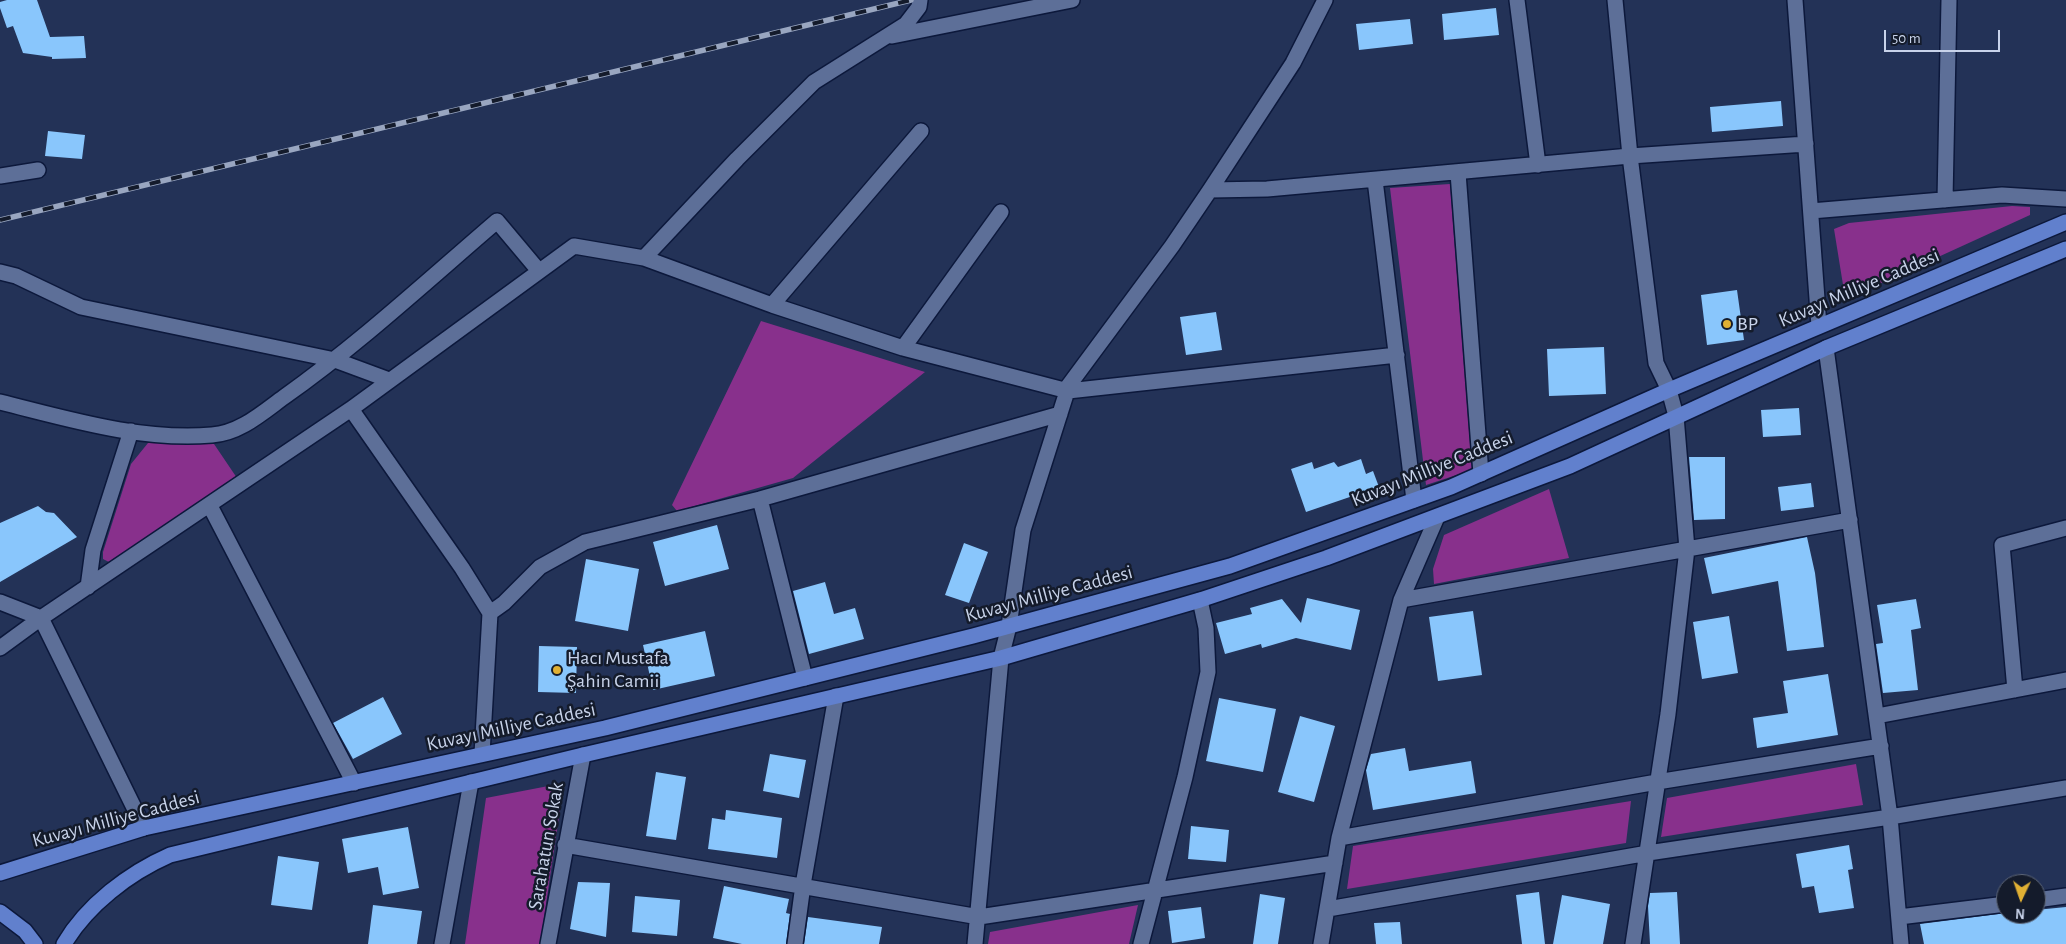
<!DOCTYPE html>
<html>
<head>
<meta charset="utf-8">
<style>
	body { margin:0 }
	#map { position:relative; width:2066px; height:944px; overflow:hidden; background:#233257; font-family:"Alegreya Sans",sans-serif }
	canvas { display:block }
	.north { position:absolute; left:1996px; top:874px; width:50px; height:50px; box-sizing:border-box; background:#141b2b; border:1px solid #5c6577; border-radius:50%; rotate:183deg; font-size:14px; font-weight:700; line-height:20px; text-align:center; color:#c8d3ea }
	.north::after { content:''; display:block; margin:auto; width:18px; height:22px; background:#e0b034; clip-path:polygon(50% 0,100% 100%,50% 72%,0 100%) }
	.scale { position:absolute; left:1884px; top:30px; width:116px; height:22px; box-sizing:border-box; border:2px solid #c8d3ea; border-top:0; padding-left:6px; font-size:15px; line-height:18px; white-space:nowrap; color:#c8d3ea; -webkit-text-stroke:4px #141b2b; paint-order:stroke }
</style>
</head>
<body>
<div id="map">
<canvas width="2066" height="944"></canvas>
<div class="north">N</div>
<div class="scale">50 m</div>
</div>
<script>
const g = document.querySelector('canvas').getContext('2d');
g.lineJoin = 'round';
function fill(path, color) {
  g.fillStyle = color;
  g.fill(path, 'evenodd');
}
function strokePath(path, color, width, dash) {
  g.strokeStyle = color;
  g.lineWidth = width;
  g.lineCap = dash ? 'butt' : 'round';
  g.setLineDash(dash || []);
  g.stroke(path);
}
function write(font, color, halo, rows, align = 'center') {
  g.font = font + ' "Alegreya Sans",sans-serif';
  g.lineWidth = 5;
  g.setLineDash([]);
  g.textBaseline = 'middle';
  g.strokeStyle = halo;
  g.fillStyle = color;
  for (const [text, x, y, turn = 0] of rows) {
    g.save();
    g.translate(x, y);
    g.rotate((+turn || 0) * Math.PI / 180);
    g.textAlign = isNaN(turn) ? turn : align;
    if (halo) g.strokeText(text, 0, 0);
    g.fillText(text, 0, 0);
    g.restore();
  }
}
fill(new Path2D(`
	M 1450,184 L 1472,470 L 1426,485 L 1390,188 Z
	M 2012,206 L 2030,207 L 2030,215 L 1855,295 L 1844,291 L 1834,229 L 1849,223 Z
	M 761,321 L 925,372 L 793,478 L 677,511 L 672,505 Z
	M 189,442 L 214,444 L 237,478 L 109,562 L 103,559 L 103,552 L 131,464 L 148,443 Z
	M 1549,489 L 1569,558 L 1434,584 L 1433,569 L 1444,535 Z
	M 1856,764 L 1863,805 L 1661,837 L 1667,798 Z
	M 564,783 L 540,944 L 465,944 L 486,798 Z
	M 1631,801 L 1626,843 L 1347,889 L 1353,846 Z
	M 1138,905 L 1129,944 L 988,944 L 990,932 Z`), '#88308c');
fill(new Path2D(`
	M 7,0 L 37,0 L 50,37 L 84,36 L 86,58 L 52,59 L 52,57 L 23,53 L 13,26 L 7,28 L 0,8 L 0,2 Z
	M 1496,8 L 1499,35 L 1444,40 L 1442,14 Z
	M 1410,19 L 1413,44 L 1359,50 L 1356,24 Z
	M 1781,101 L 1783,126 L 1712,132 L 1710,107 Z
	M 48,131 L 85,135 L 82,159 L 45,156 Z
	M 1737,290 L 1744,340 L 1707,345 L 1701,295 Z
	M 1216,312 L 1222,350 L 1186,355 L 1180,317 Z
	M 1604,347 L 1606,394 L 1549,396 L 1547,349 Z
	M 1799,408 L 1801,435 L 1763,437 L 1761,410 Z
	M 1689,457 L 1725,457 L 1725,519 L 1694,520 Z
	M 1361,459 L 1366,474 L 1373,471 L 1379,487 L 1306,512 L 1291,469 L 1312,462 L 1314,469 L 1334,462 L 1338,467 Z
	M 1811,483 L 1814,507 L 1781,511 L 1778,487 Z
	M 38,506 L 46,512 L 54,513 L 77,537 L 0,582 L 0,523 Z
	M 717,525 L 729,569 L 665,586 L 653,542 Z
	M 1807,537 L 1815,573 L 1824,647 L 1787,651 L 1778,581 L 1712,594 L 1704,558 Z
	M 964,543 L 988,552 L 969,603 L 945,595 Z
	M 586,559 L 639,569 L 628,631 L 575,621 Z
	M 825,582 L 834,614 L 855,608 L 864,639 L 809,654 L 793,591 Z
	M 1307,598 L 1360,610 L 1351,650 L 1296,638 L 1262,648 L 1261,644 L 1225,654 L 1216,623 L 1252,614 L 1250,608 L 1282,599 L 1301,623 Z
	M 1916,599 L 1921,628 L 1911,630 L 1918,690 L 1883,693 L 1876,644 L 1883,643 L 1877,605 Z
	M 1473,611 L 1482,675 L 1438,681 L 1429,617 Z
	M 1729,616 L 1738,673 L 1702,679 L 1693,622 Z
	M 705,631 L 715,676 L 653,690 L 643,645 Z
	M 539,646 L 577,647 L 576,693 L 538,692 Z
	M 1828,674 L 1838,735 L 1757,748 L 1753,718 L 1788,713 L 1783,681 Z
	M 383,697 L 402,734 L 353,759 L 333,723 Z
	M 1219,698 L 1276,709 L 1263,772 L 1206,761 Z
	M 1300,716 L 1335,726 L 1314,802 L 1278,792 Z
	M 1405,748 L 1409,771 L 1471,761 L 1476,793 L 1373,810 L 1366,770 L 1371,754 Z
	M 770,754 L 806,760 L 799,798 L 763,791 Z
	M 656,772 L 686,777 L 676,840 L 646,836 Z
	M 726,810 L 782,818 L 777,858 L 708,849 L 712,818 L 725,820 Z
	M 1191,826 L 1229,830 L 1226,862 L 1188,859 Z
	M 408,827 L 419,888 L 383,895 L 378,867 L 348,873 L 342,839 Z
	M 1849,845 L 1853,869 L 1848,870 L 1854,908 L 1819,913 L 1814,886 L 1802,888 L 1796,854 Z
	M 278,856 L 319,862 L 312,910 L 271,905 Z
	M 578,882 L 610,883 L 606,937 L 570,929 Z
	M 724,886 L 789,899 L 786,913 L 790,914 L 786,944 L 742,944 L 713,938 Z
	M 1539,892 L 1545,944 L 1522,944 L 1516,895 Z
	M 1677,892 L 1680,944 L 1650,944 L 1648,906 L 1650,893 Z
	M 1260,894 L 1285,898 L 1278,944 L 1253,944 Z
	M 1562,895 L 1610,904 L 1603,944 L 1553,944 Z
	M 635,896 L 680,900 L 677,936 L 632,932 Z
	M 373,905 L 422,911 L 417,944 L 368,944 Z
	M 1201,907 L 1205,938 L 1172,943 L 1168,911 Z
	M 2066,907 L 2066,944 L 1924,944 L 1920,924 L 2006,913 L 2036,914 L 2036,910 Z
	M 808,917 L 882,927 L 879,944 L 804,944 Z
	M 1400,922 L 1402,944 L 1376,944 L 1374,923 Z`), '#89c6fc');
const minor = new Path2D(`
	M 1517,0 L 1538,165
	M 1615,0 L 1630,156 L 1656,363 L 1669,390 L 1676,416 L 1687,549 L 1668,714 L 1633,944
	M 1795,0 L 1819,326
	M 892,36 L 1072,0
	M 1458,173 L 1481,474
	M 0,176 L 38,170
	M 1375,180 L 1414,500
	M 1210,190 L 1267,189 L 1630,156 L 1806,144
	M 1945,200 L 1949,0
	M 1811,211 L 2002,195 L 2066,199
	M 644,258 L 772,305 L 903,348 L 1068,391 L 1397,355
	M 0,272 L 16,276 L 81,307 L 335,360 L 389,380
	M 772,305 L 921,131
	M 903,348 L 1001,212
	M 1826,348 L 1890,817 L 1901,944
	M 0,402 C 69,419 140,441 212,435 C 240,433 262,413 284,397 C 359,344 427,281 497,221 L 539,271
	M 351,409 L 462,568 L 490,613 L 482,754
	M 760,499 L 805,678
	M 210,506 L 354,783
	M 88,587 L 93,550 L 131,431
	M 1401,600 L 1850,520
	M 0,602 L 41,618 L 144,828
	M 490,613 L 504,603 L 540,567 L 585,542 L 760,499 L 1060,414
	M 0,648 L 41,618 L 351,409 L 574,246 L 644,258 L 737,159 L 814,82 L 906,24 L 919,7 L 920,0
	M 2015,690 L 2002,545 L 2066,528
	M 1877,716 L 2066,680
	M 1339,838 L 1657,782 L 1881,746
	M 565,845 L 979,917 L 1335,863
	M 2036,900 L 2066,896
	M 1328,909 L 1648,853 L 1890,817 L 2066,788
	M 1899,917 L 2006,904
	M 442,944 L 471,782
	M 548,944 L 583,755
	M 795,944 L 803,885 L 836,696
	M 975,944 L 1001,658 L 1009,626 L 1023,530 L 1069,385 L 1172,246 L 1210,190 L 1293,63 L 1325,0
	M 1141,944 L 1185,777 L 1208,672 L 1206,628 L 1200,600
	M 1321,944 L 1339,838 L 1401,600 L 1437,517`);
const major = new Path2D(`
	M 0,873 L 144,828 L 605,728 L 973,636 L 1230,566 L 1451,487 L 1669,390 L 2066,222
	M 0,912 L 25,931 L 35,944
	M 64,944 C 87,905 129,873 170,855 L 583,755 L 1001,658 L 1200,600 L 1326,558 L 1570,466 L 1826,348 L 2066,249`);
strokePath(minor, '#0c183b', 18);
strokePath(major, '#0c183b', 18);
strokePath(minor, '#5d6f98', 15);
strokePath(major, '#6180cd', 15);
const rail = new Path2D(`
	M 0,220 L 911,0`);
strokePath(rail, '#99a6c0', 5.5);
strokePath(rail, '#141b2b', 4, [11]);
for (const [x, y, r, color] of [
	[1727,324,5,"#e0b034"],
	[557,670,5,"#e0b034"]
]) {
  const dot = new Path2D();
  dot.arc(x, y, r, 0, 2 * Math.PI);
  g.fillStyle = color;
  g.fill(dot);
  strokePath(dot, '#141b2b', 2);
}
write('20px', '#c8d3ea', '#141b2b', [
	["Kuvayı Milliye Caddesi",1859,288,-23],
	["Kuvayı Milliye Caddesi",1432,469,-22],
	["Kuvayı Milliye Caddesi",1049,594,-15],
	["Kuvayı Milliye Caddesi",511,727,-12],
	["Kuvayı Milliye Caddesi",116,819,-15],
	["Sarahatun Sokak",546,846,-80]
]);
write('20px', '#c8d3ea', '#141b2b', [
	["BP",1737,324],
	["Hacı Mustafa",567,658],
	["Şahin Camii",567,681]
], 'left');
</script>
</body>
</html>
